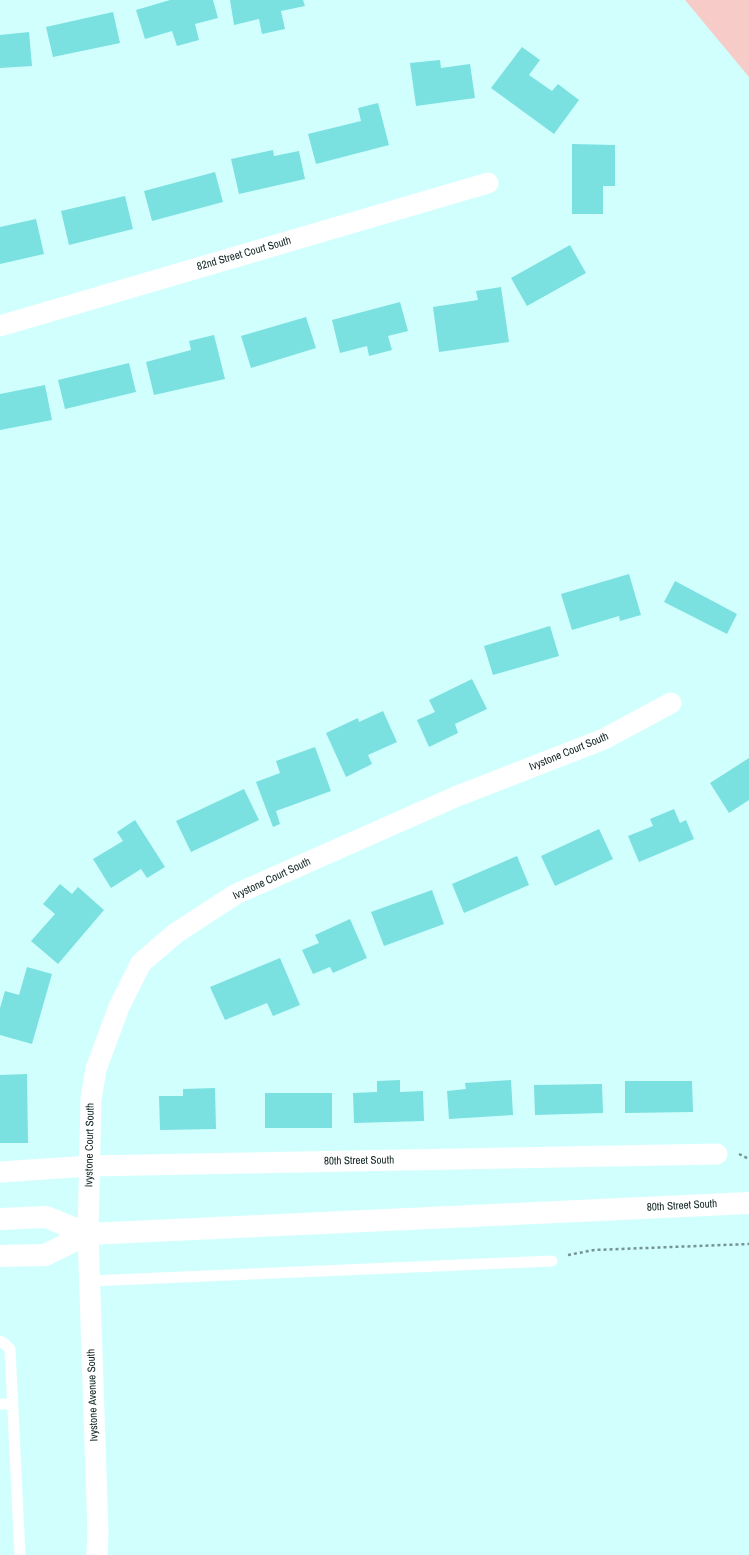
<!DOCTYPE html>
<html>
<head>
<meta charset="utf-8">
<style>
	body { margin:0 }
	canvas { display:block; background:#d1fffe }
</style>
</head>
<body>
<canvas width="749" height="1555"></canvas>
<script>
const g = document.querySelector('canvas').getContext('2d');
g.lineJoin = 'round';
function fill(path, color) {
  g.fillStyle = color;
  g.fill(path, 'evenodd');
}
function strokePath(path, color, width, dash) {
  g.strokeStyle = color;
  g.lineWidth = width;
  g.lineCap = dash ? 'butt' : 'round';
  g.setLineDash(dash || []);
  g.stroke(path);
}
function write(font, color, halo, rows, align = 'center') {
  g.font = font + ' "Archivo Narrow",sans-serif';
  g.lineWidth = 3;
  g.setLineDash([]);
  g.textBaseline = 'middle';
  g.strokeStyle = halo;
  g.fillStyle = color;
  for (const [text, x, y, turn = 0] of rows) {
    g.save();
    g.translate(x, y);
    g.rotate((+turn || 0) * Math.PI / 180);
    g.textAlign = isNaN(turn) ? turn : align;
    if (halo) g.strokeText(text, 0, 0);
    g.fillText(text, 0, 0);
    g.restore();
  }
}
fill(new Path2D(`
	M 685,0 L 749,0 L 749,77 Z`), '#f7cbc7');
fill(new Path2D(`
	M 170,0 L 213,0 L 218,18 L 195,24 L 199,40 L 177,46 L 172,31 L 145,39 L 136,10 Z
	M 230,0 L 303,0 L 305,6 L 281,11 L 285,29 L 262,34 L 259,19 L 234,25 Z
	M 113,12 L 120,43 L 53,57 L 46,27 Z
	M 29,32 L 32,66 L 0,68 L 0,35 Z
	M 522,47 L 540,60 L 529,75 L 552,91 L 558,84 L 579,100 L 554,134 L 491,88 Z
	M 440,60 L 441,68 L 470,64 L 475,98 L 416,106 L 410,63 Z
	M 378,103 L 389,145 L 316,164 L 308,134 L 361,121 L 358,108 Z
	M 572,144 L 615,145 L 615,186 L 603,186 L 603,214 L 572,214 Z
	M 273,150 L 274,156 L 299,151 L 305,179 L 239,194 L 231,159 Z
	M 215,172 L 223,202 L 152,221 L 144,191 Z
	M 125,196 L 133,229 L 69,245 L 61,211 Z
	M 36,219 L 44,254 L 0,264 L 0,227 Z
	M 570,245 L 586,273 L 527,306 L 511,278 Z
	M 501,287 L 509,342 L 439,352 L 433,307 L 478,300 L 476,291 Z
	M 400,302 L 408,331 L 388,336 L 392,350 L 369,356 L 367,346 L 340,353 L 332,320 Z
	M 306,317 L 316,348 L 251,368 L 241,336 Z
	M 214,335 L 225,379 L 154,395 L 146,362 L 191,350 L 189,341 Z
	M 129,363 L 136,392 L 65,409 L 58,380 Z
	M 45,385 L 52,420 L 0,430 L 0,394 Z
	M 629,574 L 641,615 L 620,621 L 619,616 L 572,630 L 561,594 Z
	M 675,581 L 737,614 L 727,634 L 664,602 Z
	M 550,626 L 559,656 L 493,675 L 484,646 Z
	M 472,679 L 487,709 L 455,724 L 458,733 L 429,747 L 417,720 L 435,712 L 429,700 Z
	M 383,711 L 397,742 L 368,755 L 372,764 L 346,777 L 326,733 L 358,718 L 359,722 Z
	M 315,747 L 331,791 L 276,811 L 280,824 L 273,827 L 256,782 L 280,773 L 276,761 Z
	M 749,758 L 749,800 L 729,813 L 710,783 Z
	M 244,789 L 259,820 L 191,852 L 176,821 Z
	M 674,809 L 680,823 L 686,820 L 694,839 L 639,862 L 628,836 L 653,826 L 650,819 Z
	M 135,820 L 165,867 L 147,878 L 141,869 L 111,888 L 93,859 L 123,841 L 117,832 Z
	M 599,829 L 613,859 L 555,886 L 541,856 Z
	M 517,856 L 529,885 L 464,913 L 452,884 Z
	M 60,884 L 72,894 L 78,887 L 104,910 L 58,964 L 31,941 L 55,914 L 43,904 Z
	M 432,890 L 444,924 L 384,946 L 371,912 Z
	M 350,919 L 367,958 L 333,973 L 330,967 L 313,974 L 302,950 L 319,943 L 315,935 Z
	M 280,958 L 300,1005 L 273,1016 L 267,1003 L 225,1020 L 210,987 Z
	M 27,967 L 52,974 L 32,1044 L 0,1035 L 0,1008 L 5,991 L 19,995 Z
	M 27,1074 L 28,1143 L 0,1143 L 0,1075 Z
	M 400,1080 L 400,1092 L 423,1091 L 424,1121 L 354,1123 L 353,1093 L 377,1092 L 377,1081 Z
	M 511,1080 L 513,1115 L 449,1119 L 447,1091 L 466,1089 L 465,1083 Z
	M 625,1081 L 692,1081 L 693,1112 L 625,1113 Z
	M 602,1084 L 603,1113 L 535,1115 L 534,1085 Z
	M 215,1088 L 216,1129 L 160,1130 L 159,1096 L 183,1096 L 183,1089 Z
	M 265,1093 L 332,1093 L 332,1128 L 265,1128 Z`), '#7ae1e0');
strokePath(new Path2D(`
	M 739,1154 L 749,1159
	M 568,1255 L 594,1250 L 749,1244`), '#759594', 2.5, [3, 3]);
strokePath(new Path2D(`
	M 90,1281 L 552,1261
	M 0,1341 L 5,1344 L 10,1349 L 20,1555
	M 0,1404 L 12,1404`), '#fff', 11);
strokePath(new Path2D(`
	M 0,326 L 488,183
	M 0,1172 L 90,1166 L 717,1154
	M 97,1555 L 98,1533 L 88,1234 L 91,1099 L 96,1069 L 119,1007 L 141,963 L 176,933 L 236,894 L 455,797 L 604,739 L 671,703`), '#fff', 21);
strokePath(new Path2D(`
	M 0,1219 L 46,1217 L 88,1234
	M 0,1256 L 45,1255 L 88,1234 L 749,1203`), '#fff', 22);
write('11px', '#122424', '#fff', [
	["82nd Street Court South",244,254,-16],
	["Ivystone Court South",569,752,-22],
	["Ivystone Court South",272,879,-25],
	["Ivystone Court South",90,1145,-89],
	["80th Street South",359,1161,-1],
	["80th Street South",682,1206,-3],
	["Ivystone Avenue South",93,1395,-92]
]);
</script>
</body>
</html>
